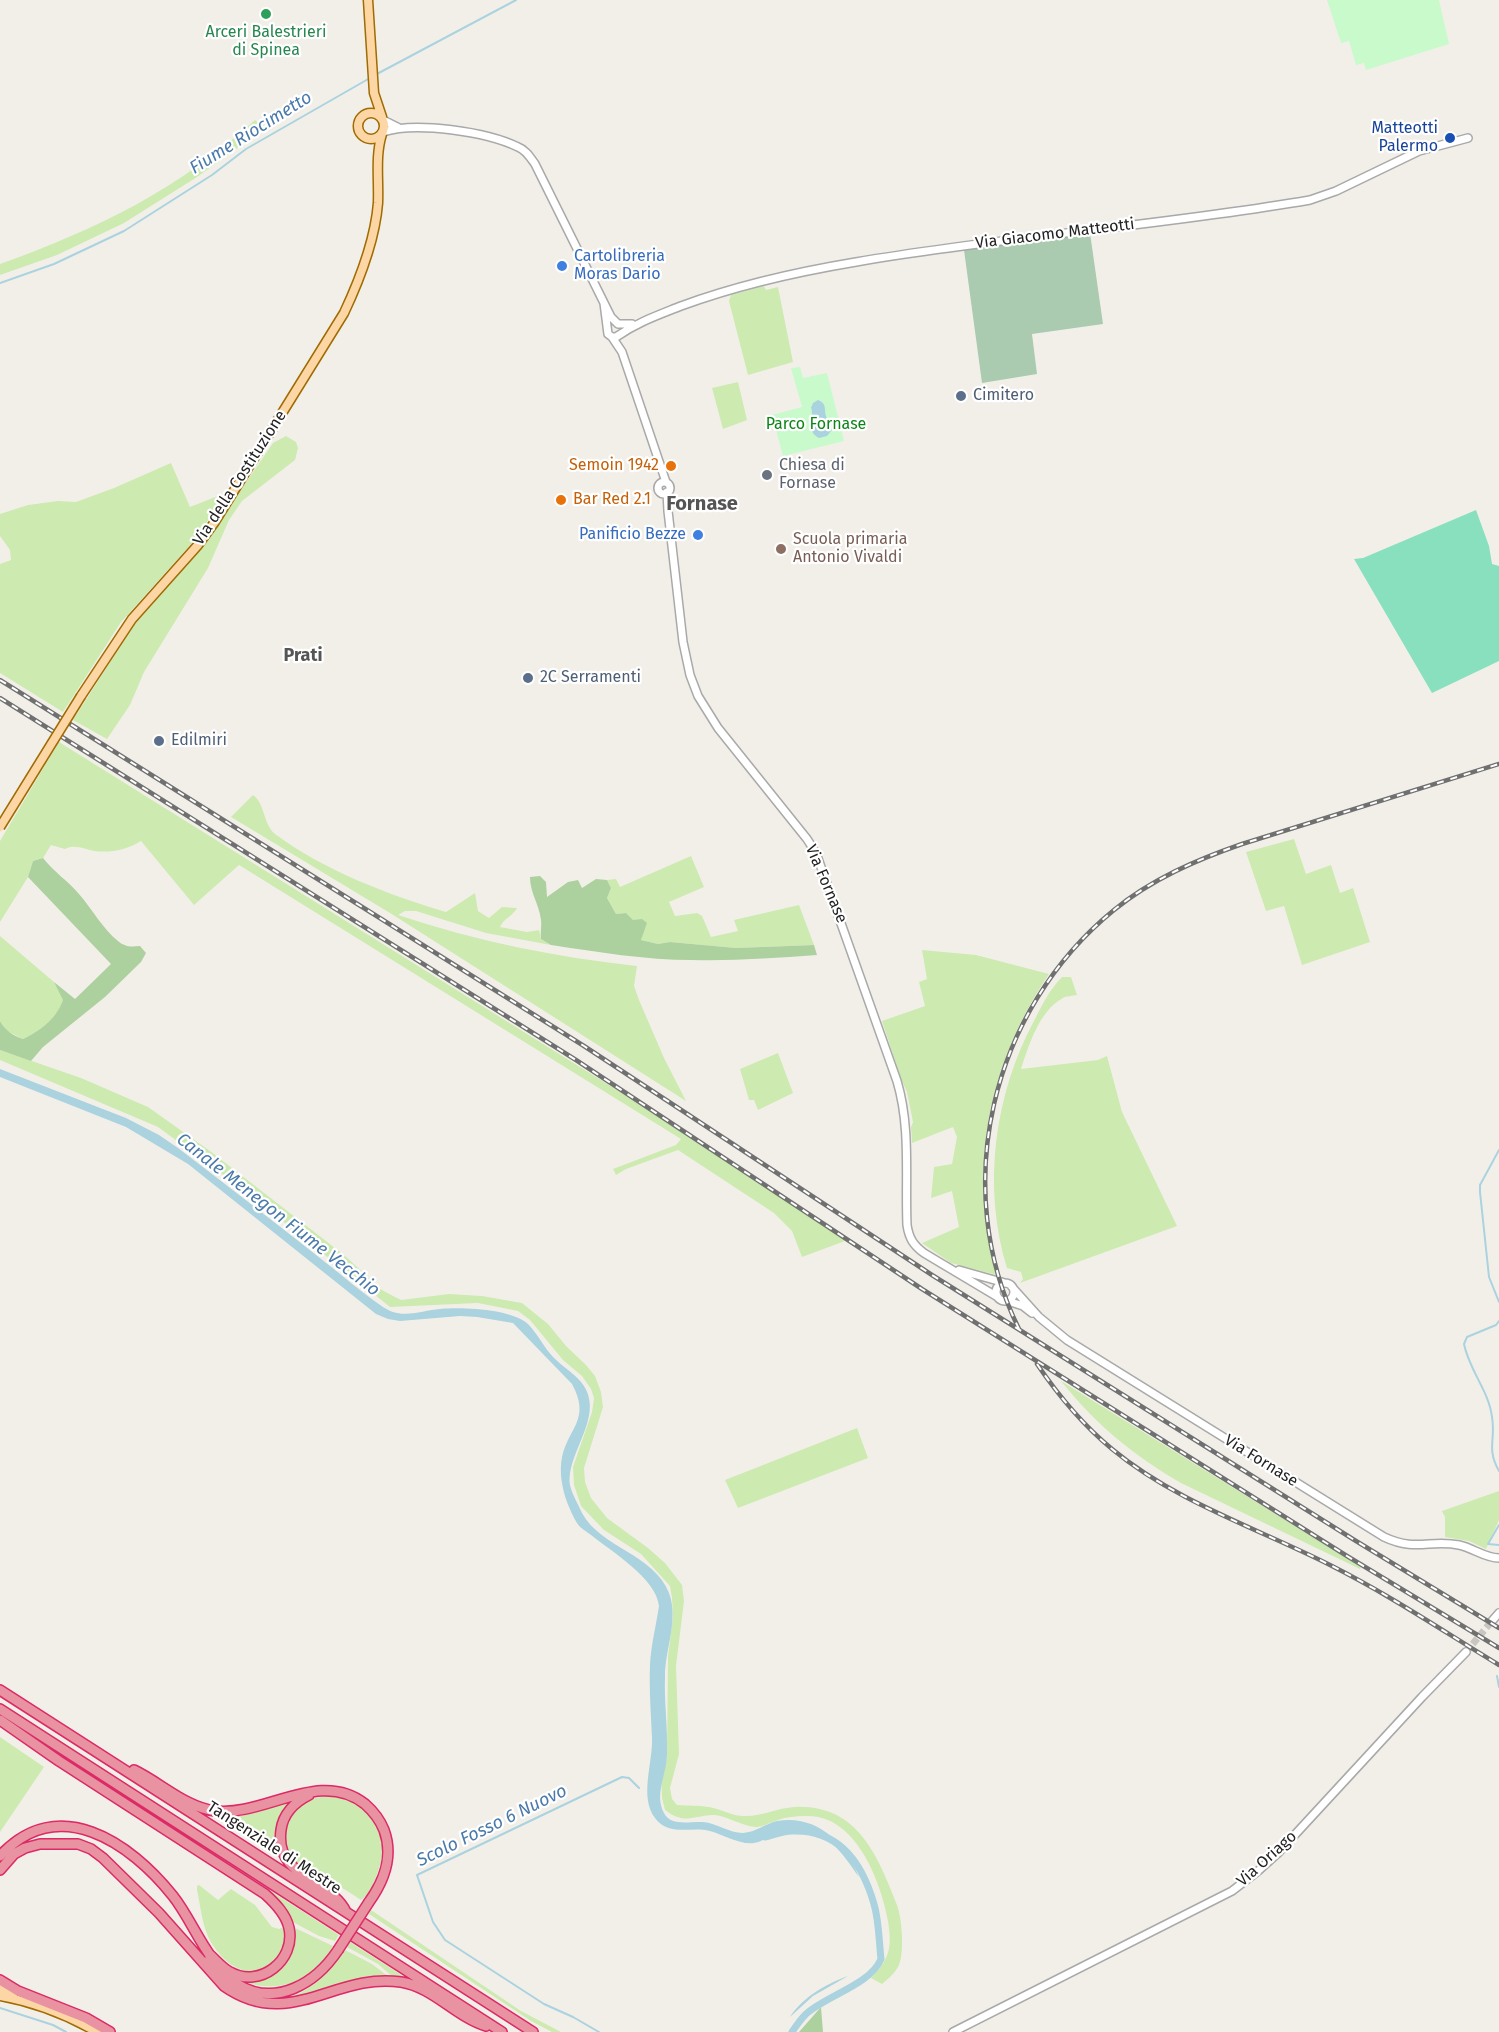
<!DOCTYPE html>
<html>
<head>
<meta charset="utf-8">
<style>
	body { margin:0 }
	canvas { display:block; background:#f2efe9 }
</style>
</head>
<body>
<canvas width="1499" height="2032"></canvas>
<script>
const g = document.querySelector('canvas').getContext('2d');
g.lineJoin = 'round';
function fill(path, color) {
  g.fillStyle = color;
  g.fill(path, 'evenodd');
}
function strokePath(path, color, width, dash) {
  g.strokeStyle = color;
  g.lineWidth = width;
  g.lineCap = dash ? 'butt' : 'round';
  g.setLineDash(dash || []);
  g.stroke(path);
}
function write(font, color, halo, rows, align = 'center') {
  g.font = font + ' "Fira Sans",sans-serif';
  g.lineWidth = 4.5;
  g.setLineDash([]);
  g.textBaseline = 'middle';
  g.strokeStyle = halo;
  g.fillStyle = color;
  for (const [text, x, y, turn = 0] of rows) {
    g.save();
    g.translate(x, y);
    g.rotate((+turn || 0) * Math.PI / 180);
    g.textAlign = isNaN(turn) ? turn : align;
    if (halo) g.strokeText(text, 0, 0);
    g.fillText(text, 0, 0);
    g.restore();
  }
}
fill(new Path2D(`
	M 255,120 L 264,129 L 197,177 L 124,223 L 57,255 L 0,275 L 0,264 C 97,229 178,190 255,120 Z
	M 764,286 L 766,290 L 778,287 L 793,362 L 748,375 L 729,301 L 731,295 Z
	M 738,382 L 747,420 L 723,429 L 712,388 Z
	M 286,436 L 296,442 L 298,448 L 295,460 L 242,501 L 229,520 L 208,568 L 144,672 L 130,705 L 107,739 L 73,720 L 134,625 L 199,551 L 273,443 Z
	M 171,463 L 190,507 L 228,492 L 193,542 L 121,622 L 63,712 L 0,673 L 0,564 L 11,560 L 10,550 L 0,536 L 0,514 L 28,505 L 58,501 L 76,502 L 114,488 Z
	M 59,742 L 689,1135 L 860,1250 L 845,1241 L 802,1257 L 792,1231 L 774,1213 L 678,1150 L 626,1169 L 616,1175 L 613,1169 L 676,1145 L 681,1139 L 239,865 L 194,905 L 141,841 C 127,850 110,853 94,851 C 84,849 75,844 65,849 L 51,845 L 43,858 L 33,861 L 28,877 L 0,922 L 0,841 Z
	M 253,795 C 265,803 263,824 275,834 C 323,870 389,895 446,912 L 475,893 L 478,911 L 489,918 L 502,907 L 517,908 C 513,916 504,918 500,927 L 527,932 L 539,930 L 541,939 L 551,945 L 486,933 L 416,911 L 405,911 L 398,915 C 476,941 555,957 637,966 L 634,986 L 639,1000 L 664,1058 L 686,1101 L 390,913 L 231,817 Z
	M 1294,839 L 1306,874 L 1331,865 L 1340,893 L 1353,888 L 1370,942 L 1302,965 L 1284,906 L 1266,911 L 1246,852 Z
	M 691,856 L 704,887 L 669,902 L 675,916 L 697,913 L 702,916 L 711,937 L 738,931 L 734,920 L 799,905 L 814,945 L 736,948 L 670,942 L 658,944 L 641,940 L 643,932 L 626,913 L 616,914 L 607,898 L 611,888 L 607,880 L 616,879 L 620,887 Z
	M 0,936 L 54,982 L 64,1000 C 57,1018 40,1031 23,1039 L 7,1031 L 0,1021 Z
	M 922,950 L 976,955 L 1049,974 C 989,1063 966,1170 997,1275 L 951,1263 L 922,1243 L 959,1227 L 952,1191 L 931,1198 L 934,1167 L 952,1164 L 957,1137 L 953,1127 L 912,1143 L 911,1127 L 913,1122 L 907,1092 L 901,1079 L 882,1021 L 925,1006 L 919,982 L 927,979 Z
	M 1062,977 L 1071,977 L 1077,995 C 1073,996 1066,996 1063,998 C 1039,1011 1029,1045 1021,1069 L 1098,1060 L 1107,1056 L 1122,1112 L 1177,1226 L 1020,1283 L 1023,1279 L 1021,1272 L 1007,1268 C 982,1187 994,1094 1035,1019 C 1042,1005 1050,989 1062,977 Z
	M 0,1050 L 81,1078 L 148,1107 L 210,1151 L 344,1255 L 382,1290 L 393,1296 L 401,1300 L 449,1294 L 482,1296 L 522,1303 L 548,1324 L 566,1346 L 586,1365 L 595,1376 L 601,1392 L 603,1407 L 584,1468 L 585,1482 L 591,1498 L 607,1518 L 648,1548 L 665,1563 L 682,1585 L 684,1601 L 676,1666 L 679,1754 L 670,1788 L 672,1799 L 677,1805 C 688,1806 698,1805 709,1807 C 721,1809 732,1816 744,1816 C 759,1817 778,1808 794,1807 C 857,1804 877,1854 897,1905 C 902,1918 905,1955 898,1967 C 894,1974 888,1979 882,1984 L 871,1978 C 890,1958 892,1948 888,1921 C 881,1881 855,1813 805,1816 C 796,1816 786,1817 778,1820 C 771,1822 763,1827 756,1827 C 741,1826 723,1814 713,1815 C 691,1816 685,1825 665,1810 L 662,1798 L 661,1776 L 667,1759 L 668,1656 L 673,1617 L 672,1598 L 670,1586 L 641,1554 L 604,1530 L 581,1506 L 574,1485 L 573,1467 L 592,1412 L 594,1398 L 591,1389 L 582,1376 L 563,1360 L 530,1320 L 518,1311 L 478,1303 L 390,1307 L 245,1191 L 158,1127 L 0,1060 Z
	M 778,1053 L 793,1093 L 758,1110 L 754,1100 L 749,1100 L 740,1069 Z
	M 1061,1381 L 1361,1567 L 1360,1569 L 1181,1483 C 1133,1455 1096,1425 1061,1381 Z
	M 857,1428 L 868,1458 L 738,1508 L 725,1480 Z
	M 1499,1491 L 1499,1520 L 1486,1549 L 1469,1541 L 1445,1537 L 1445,1517 L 1442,1511 Z
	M 0,1737 L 44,1767 L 0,1832 Z
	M 327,1796 C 370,1799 394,1837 376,1877 C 373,1885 368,1895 361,1900 C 347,1891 332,1881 317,1873 C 312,1871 304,1870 300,1867 C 287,1856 281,1834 289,1819 C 297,1804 310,1798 327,1796 Z
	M 288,1800 L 295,1800 L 285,1811 L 281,1859 L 220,1820 L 229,1817 L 279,1851 L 279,1848 L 235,1817 L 261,1811 Z
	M 199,1885 L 218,1900 L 231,1889 L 255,1905 L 272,1927 L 279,1929 L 287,1926 C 284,1979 239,1987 212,1944 C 202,1928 201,1908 197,1890 L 197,1886 Z
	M 266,1888 L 339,1935 L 335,1941 L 319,1936 L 291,1921 L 284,1907 Z
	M 371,1910 L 521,2011 L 561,2032 L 552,2032 L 531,2021 L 369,1914 Z
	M 293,1927 L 333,1946 C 317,1981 274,1997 239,1979 L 274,1971 Z
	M 350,1942 L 406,1978 L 407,1980 L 394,1978 L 378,1964 L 347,1947 Z
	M 345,1950 L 372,1964 L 389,1977 L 293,2003 L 265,1999 C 312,2000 318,1977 345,1950 Z`), '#cdebb0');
fill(new Path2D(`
	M 43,858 C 54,872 68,881 79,894 C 92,909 103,929 118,941 C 125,947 131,947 140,946 L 146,953 L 141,962 L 105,997 L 43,1047 L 31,1061 L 0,1050 L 0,1021 C 6,1031 12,1035 23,1039 C 40,1031 57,1018 63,1000 L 54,982 L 75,999 L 111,964 L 28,877 L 33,861 Z
	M 540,876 L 546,882 L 547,897 L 568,882 L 578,880 L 582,888 L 596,879 L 607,880 L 611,888 L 607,898 L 616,914 L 626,913 L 633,920 L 642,919 L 647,923 L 641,940 L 658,944 L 670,942 L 736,948 L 814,945 L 817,955 C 775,958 734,961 692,960 C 645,960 598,952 551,945 L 541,939 C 540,932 542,926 541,920 C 539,904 530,893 530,877 Z
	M 821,2007 L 823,2032 L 799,2032 Z`), '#add19e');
fill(new Path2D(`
	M 1090,233 L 1103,324 L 1032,334 L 1037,374 L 982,383 L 964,250 L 997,243 Z`), '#aacbaf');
fill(new Path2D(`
	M 1327,0 L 1439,0 L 1449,44 L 1366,70 L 1364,63 L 1356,65 L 1349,41 L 1341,43 Z
	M 800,367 L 803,378 L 827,373 L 844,441 L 783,456 L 772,415 L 802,407 L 791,368 Z`), '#c8facc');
fill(new Path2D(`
	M 1476,510 L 1489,546 L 1492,564 L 1499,566 L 1499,661 L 1432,693 L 1354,559 L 1363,558 Z`), '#88e0be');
fill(new Path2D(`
	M 818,400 C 827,404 824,408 826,416 C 827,421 830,425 832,430 L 827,436 L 819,438 C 807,431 813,425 812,414 C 812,403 809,413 813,403 Z
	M 0,1069 L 126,1118 L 159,1135 L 178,1148 C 229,1187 280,1226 330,1266 C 343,1276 380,1308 393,1312 C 408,1317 425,1310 440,1309 C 463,1307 511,1309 528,1324 C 538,1334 544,1348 554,1358 C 563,1367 577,1375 584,1386 C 604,1418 566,1453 570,1485 C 572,1494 578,1504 582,1513 C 601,1548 654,1554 669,1593 C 679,1620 665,1649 665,1676 C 664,1702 668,1729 667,1754 C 667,1774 654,1794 664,1813 C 671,1827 690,1821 703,1822 C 717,1823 729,1833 743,1833 C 756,1832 765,1824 777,1821 C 817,1814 845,1843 859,1877 C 838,1847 821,1821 779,1832 C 771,1834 763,1842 754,1843 C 740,1845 724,1835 710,1831 C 691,1826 669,1837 655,1818 C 639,1797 653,1763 652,1738 C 651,1714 649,1689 650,1665 C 651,1645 656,1626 659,1606 C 656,1578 612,1552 591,1535 C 586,1531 580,1528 577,1523 C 573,1517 570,1509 567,1502 C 562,1488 559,1472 562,1457 C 569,1427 591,1419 572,1384 L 513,1323 L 477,1317 L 460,1316 L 400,1321 L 388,1319 L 376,1314 L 188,1164 L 126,1127 L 0,1077 Z
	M 848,1976 L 813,1996 L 790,2017 C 803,1997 826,1984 848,1976 Z`), '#aad3df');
strokePath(new Path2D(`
	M 375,75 L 516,0
	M 0,283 L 54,264 L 124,231 L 212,175 L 246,149 L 370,78
	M 1499,1150 L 1480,1185 L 1480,1192 L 1489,1277 L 1499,1302
	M 1499,1321 L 1496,1325 L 1467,1337 L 1464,1344 C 1469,1370 1489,1391 1492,1417 C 1496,1440 1486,1448 1499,1471
	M 1499,1525 L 1488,1544 L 1499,1545
	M 1497,1676 L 1499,1687
	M 0,2008 L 53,2025 L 66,2032
	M 599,2032 L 573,2017 L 544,2004 L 445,1940 L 433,1922 L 417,1875 L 622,1777 L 629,1778 L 639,1788`), '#aad3df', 2);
strokePath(new Path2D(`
	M 765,1837 C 773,1835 783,1831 792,1831 C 839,1829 862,1862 874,1904 C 879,1921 879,1941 881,1959 C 870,1985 827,1995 806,2014 C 801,2019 796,2026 792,2032`), '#aad3df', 7);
strokePath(new Path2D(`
	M 1466,1652 L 1492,1621`), '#c8c6c1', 7, [7, 3.5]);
const minor = new Path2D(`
	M 383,120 L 399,128
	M 383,132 C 416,121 487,132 518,147 C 526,150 530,157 535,164 L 611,317 L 618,324 L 632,324
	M 604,303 L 608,334 L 612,337 L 616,337 C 638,322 656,316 681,306 C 738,285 796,272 856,262 C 1007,236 1160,226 1310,200 L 1336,191 L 1419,151 L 1468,138
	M 612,337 L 622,352 L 666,482
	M658 488a6 6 0 1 1 12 0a6 6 0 1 1-12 0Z
	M 667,492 L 668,511 L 683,642 L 690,675 L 698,696 L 718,728 L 807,839 L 816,853 L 897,1081 C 911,1128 905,1177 907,1225 C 909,1238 913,1245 924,1253 L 996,1296
	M 959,1270 L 1005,1283
	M996 1292a9 9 0 1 1 18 0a9 9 0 1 1-18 0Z
	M 1012,1287 L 1039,1317 L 1067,1340 L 1384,1537 C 1416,1552 1430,1539 1459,1545 C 1473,1548 1485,1558 1499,1558
	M 1008,1301 L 1023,1306 L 1032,1313
	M 1492,1621 L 1499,1613
	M 953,2032 L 1232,1891 L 1258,1871 L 1278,1853 L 1422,1697 L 1466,1652`);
const major = new Path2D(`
	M 368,0 L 374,93 L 382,117
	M358 126a13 13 0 1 1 26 0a13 13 0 1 1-26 0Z
	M 81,696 L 132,619 L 198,545 L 214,523 L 344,313 C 360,279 375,241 378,203 C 379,180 375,156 382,134
	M 0,1988 L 13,1996
	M 0,1996 C 34,2002 67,2015 97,2032`);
const highway = new Path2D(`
	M 0,1690 L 533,2032
	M 0,1709 L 502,2032
	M 0,1720 L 59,1761 L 265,1894 C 275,1903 286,1914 289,1928 C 296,1960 260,1989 230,1972 C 222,1968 216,1960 209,1954
	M 134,1770 C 161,1783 185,1807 215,1811 C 264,1817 320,1768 365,1804 C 373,1811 380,1820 384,1830 C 394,1857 384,1881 369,1902
	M 309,1795 C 295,1802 283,1814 281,1830 C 274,1878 332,1880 346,1912
	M 0,1856 C 58,1793 130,1842 173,1896 C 188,1915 197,1938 212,1958
	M 0,1870 L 14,1854 L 25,1848 L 40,1844 L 78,1844 L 91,1849 L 103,1858 L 159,1913 L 224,1986 C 290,2032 334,1972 401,1982 C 433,1987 456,2017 486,2026
	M 206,1962 C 216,1969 226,1978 237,1984 C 276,2008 316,1983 338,1950
	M 0,1980 L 18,1991 L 86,2018 L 110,2032`);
strokePath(minor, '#a9a9a9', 10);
strokePath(major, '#a06b00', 11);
strokePath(highway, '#dc2a67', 12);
strokePath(minor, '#fff', 7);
strokePath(major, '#fcd6a4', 8);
strokePath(highway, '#e892a2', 9);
const rail = new Path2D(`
	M 0,680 L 584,1046 L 932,1275 L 1356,1541 L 1499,1628
	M 0,698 L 576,1060 L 922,1289 L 1347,1556 L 1499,1648
	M 1019,1329 C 949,1187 991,1010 1114,910 C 1152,879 1196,860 1242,844 L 1499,764
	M 1037,1364 C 1058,1395 1083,1425 1112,1449 C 1176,1502 1257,1528 1330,1565 C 1388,1594 1443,1631 1499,1665`);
strokePath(rail, '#707070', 4.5);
strokePath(rail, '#fff', 2, [7]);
const majorBridge = new Path2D(`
	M 0,827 L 81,696`);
const highwayBridge = new Path2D(`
	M 338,1950 L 369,1902`);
strokePath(majorBridge, '#a06b00', 11, []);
strokePath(highwayBridge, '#dc2a67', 12, []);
strokePath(majorBridge, '#fcd6a4', 8);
strokePath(highwayBridge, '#e892a2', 9);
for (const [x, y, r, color] of [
	[266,14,6,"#2e9e5b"],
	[1450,138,6,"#1a4fb4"],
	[562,266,6,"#3f7fe0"],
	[961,396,6,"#5c6f8a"],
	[671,466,6,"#e8710a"],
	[767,475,6,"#6b7280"],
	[561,500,6,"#e8710a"],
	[698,535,6,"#3f7fe0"],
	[781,549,6,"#8d6e63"],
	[528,678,6,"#5c6f8a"],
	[159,741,6,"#5c6f8a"]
]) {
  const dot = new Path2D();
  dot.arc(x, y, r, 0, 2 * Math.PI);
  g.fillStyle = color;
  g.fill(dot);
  strokePath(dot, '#fff', 2);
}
write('16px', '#27864d', '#fff', [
	["Arceri Balestrieri",266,33],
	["di Spinea",266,51]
]);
write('16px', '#164399', '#fff', [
	["Matteotti",1438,129],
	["Palermo",1438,147]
], 'right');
write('16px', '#222', '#fff', [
	["Via Giacomo Matteotti",1055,234,-7],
	["Via della Costituzione",240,478,-57],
	["Via Fornase",826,884,67],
	["Via Fornase",1261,1461,32],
	["Tangenziale di Mestre",274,1848,33],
	["Via Oriago",1267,1859,-42]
]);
write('16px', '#366cbe', '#fff', [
	["Cartolibreria",574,257],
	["Moras Dario",574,275],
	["Panificio Bezze",686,535,"right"]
], 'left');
write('16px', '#4e5e75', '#fff', [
	["Cimitero",973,396],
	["2C Serramenti",540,678],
	["Edilmiri",171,741]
], 'left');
write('16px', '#0c8416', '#fff', [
	["Parco Fornase",816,425]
]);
write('16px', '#c56008', '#fff', [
	["Semoin 1942",659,466],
	["Bar Red 2.1",573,500,"left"]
], 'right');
write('16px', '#5b616d', '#fff', [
	["Chiesa di",779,466],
	["Fornase",779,484]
], 'left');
write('16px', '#785e54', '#fff', [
	["Scuola primaria",793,540],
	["Antonio Vivaldi",793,558]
], 'left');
write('italic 18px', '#4a7aab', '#fff', [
	["Fiume Riocimetto",251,133,-32],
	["Canale Menegon Fiume Vecchio",278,1215,38],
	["Scolo Fosso 6 Nuovo",492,1826,-26]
]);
write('bold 18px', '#555', '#fff', [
	["Prati",303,656]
]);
write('bold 20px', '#555', '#fff', [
	["Fornase",702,504]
]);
</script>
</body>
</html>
